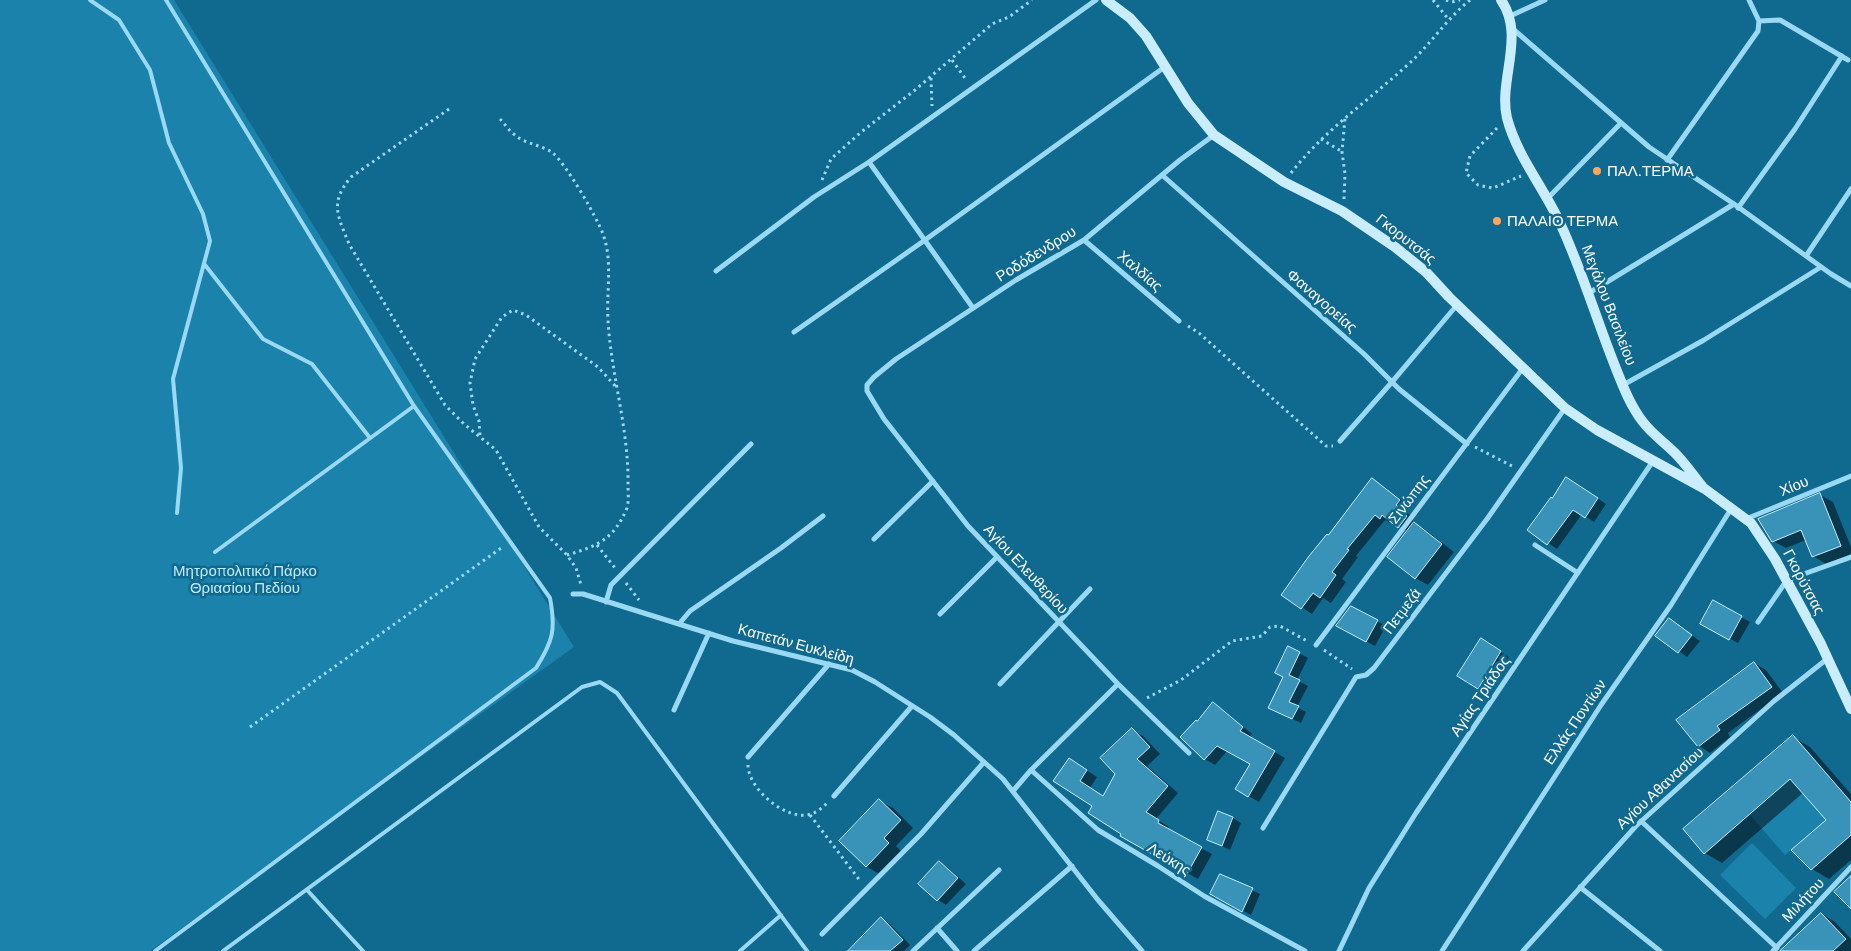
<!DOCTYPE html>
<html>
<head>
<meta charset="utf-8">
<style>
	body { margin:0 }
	canvas { display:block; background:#10698f }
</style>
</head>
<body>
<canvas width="1851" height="951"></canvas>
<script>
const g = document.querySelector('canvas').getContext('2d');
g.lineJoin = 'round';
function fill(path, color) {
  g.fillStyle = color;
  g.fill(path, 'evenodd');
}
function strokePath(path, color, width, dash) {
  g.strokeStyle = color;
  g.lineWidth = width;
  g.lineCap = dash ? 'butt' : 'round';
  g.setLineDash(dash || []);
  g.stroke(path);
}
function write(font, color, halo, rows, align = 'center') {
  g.font = font + ' Barlow,sans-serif';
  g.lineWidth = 5;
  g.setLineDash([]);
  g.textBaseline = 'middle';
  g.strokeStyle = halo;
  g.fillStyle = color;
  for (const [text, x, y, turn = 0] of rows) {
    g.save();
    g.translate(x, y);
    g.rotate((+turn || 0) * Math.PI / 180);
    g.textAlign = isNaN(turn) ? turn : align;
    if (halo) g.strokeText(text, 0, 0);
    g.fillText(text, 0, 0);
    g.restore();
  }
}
fill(new Path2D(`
	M 0,0 L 174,0 L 574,647 L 150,951 L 0,951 Z
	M 1790,779 L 1826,820 L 1785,855 L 1749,814 Z
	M 1752,843 L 1796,888 L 1765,919 L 1720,875 Z`), '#1b82ac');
fill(new Path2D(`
	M 1372,480 L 1410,506 L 1406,512 L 1413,517 L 1411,519 L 1416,523 L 1415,524 L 1427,531 L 1454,552 L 1428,585 L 1415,578 L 1408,532 L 1392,521 L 1390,523 L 1385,520 L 1356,556 L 1358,557 L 1342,579 L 1346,582 L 1331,603 L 1323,598 L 1312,614 L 1283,595 Z
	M 1575,483 L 1606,504 L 1594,522 L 1582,514 L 1557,549 L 1529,530 Z
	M 1820,495 L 1833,502 L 1851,547 L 1851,554 L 1826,564 L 1813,556 L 1806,540 L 1786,548 L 1773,541 Z
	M 1713,602 L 1750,622 L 1738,643 L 1701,623 Z
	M 1351,607 L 1386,626 L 1375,646 L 1338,626 Z
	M 1669,619 L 1700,641 L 1687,657 L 1657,635 Z
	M 1481,640 L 1509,657 L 1487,692 L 1459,676 Z
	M 1288,647 L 1308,658 L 1297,680 L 1308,686 L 1297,707 L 1306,712 L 1301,723 L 1278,712 Z
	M 1754,663 L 1766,670 L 1783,693 L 1728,733 L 1730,737 L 1710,753 L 1699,746 Z
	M 1213,704 L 1223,710 L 1252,734 L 1249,737 L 1285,758 L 1259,802 L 1236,789 L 1251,764 L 1228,750 L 1215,765 L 1205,759 L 1198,722 Z
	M 1132,730 L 1143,736 L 1160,754 L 1147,766 L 1178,793 L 1156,819 L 1169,827 L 1168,830 L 1212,854 L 1198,879 L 1121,836 L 1123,834 L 1094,806 L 1055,781 L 1080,766 L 1097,777 L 1090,788 L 1104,797 L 1117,774 Z
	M 1793,737 L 1810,747 L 1851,794 L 1851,860 L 1829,879 L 1812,869 L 1828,820 L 1804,792 L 1722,863 L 1705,853 Z
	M 880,801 L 893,808 L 913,828 L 896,846 L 901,851 L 879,874 L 866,866 Z
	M 1233,818 L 1241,823 L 1230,850 L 1208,839 Z
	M 939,862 L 947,867 L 966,884 L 946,905 L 938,900 L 919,883 Z
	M 1252,890 L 1260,894 L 1251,915 L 1212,894 Z
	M 1822,914 L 1835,922 L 1851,939 L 1851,951 L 1791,951 Z
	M 882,919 L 890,924 L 910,945 L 904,951 L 849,951 Z`), '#0007');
const building = new Path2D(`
	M 1566,477 L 1598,498 L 1585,518 L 1573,510 L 1547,545 L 1527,530 L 1551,497 L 1552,498 Z
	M 1372,478 L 1400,500 L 1396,505 L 1404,511 L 1402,513 L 1407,516 L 1398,528 L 1382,515 L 1380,519 L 1375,515 L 1347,549 L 1349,550 L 1332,572 L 1336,575 L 1320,598 L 1313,593 L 1301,609 L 1281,595 L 1309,556 L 1327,534 L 1328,535 Z
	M 1820,493 L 1841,546 L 1812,557 L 1801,530 L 1772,542 L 1758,519 Z
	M 1414,522 L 1442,544 L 1415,579 L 1387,557 Z
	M 1713,600 L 1742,616 L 1729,640 L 1700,624 Z
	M 1351,606 L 1378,620 L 1366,642 L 1336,626 Z
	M 1669,618 L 1692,635 L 1678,653 L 1655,636 Z
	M 1481,638 L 1501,651 L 1478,689 L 1457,676 Z
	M 1288,646 L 1300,652 L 1289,675 L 1300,680 L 1289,702 L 1299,706 L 1292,719 L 1268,708 L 1283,677 L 1275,673 Z
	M 1754,662 L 1772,687 L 1717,726 L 1720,730 L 1698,747 L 1676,720 Z
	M 1213,702 L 1243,727 L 1240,731 L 1275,751 L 1248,797 L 1235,789 L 1250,764 L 1217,746 L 1204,760 L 1180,737 L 1196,720 L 1197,721 Z
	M 1132,728 L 1150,747 L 1137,759 L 1168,786 L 1146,812 L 1159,820 L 1158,823 L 1202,847 L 1187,874 L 1120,836 L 1121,834 L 1088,813 L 1092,806 L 1053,781 L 1069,758 L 1087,770 L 1080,781 L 1103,796 L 1115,774 L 1100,758 Z
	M 1793,735 L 1851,802 L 1851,835 L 1811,870 L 1791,850 L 1826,820 L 1790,779 L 1704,854 L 1683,829 Z
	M 879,799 L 901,820 L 884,838 L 889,843 L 866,867 L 839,841 Z
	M 1218,811 L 1233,817 L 1222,846 L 1207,840 Z
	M 939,861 L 958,878 L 937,901 L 918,884 Z
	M 1220,874 L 1253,888 L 1242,912 L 1210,894 Z
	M 1851,876 L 1851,909 L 1834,892 Z
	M 1821,913 L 1846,939 L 1833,951 L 1780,951 Z
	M 881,917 L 903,940 L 890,951 L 848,951 Z`);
fill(building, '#3993b9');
strokePath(building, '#c1ecfd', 1);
strokePath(new Path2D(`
	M 1433,0 L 1449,20
	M 1446,0 L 1452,2 L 1460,0
	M 952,60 L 967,81
	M 931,78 L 932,106
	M 449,109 L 351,177 C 329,203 338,216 349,244 L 445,405 L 464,424 L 496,450 L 539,527 L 567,555 L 576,568 L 581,585
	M 500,119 C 505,124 509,131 515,135 C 525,144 542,145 553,153 C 566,165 590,206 598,223 C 615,254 606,286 608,320 C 611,375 629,429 628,485 C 628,492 629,501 627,508 C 614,539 598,546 567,555
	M 1497,128 L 1470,156 L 1466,173 L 1478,185 L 1493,188 L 1521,176
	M 1321,139 L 1341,151
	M 1291,173 C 1326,128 1374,97 1415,58 C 1434,39 1449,17 1470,0
	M 822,180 L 831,159 L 860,133 L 915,90 L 992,24 L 1009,17 L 1032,0
	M 1344,199 L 1345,174 L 1342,152 L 1345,118
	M 1188,326 L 1199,333 L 1326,446 L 1333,446
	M 480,435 L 479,421 L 473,405 L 470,383 L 475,359 L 502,317 L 513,310 L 526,315 L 598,367 L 617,388
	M 1475,447 L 1514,467
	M 597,545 L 615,568
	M 626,583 L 639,600
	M 1324,650 L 1352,669
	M 1147,698 L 1181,680 L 1232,641 L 1262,636 L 1270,627 L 1280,626 L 1307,641
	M 250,727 L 504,546
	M 748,765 C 748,789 787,822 811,814 C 818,812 823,807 827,803
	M 810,815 L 861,882`), '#9ad9f3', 3, [2.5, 4]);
strokePath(new Path2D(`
	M 90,0 L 119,20 L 150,70 L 169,143 L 203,214 L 210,241 L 173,379 L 181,468 L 177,513
	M 205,265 L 263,339 L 312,364 L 370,438
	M 215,552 L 414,406
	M 307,890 L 363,951
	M 155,951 L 536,668 C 553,641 556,630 550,598 L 414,406 L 166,0
	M 223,951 L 582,687 L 600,682 L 617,693 L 807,951
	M 740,951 L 781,915`), '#9ad9f3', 4);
strokePath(new Path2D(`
	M 1508,17 L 1545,0
	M 1759,21 L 1780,20 L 1848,60
	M 1513,29 L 1649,147 L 1734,204 L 1831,274 L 1851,286
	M 1667,160 L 1758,31 L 1759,21 L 1749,0
	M 869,162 L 973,308
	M 1162,175 L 1364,354 L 1399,389 L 1467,444
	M 1547,199 L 1621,123
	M 1738,208 L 1795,129 L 1842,56
	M 1084,240 L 1179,321
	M 1806,256 L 1851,189
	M 716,271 L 814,197 L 869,162 L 1096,0
	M 1589,293 L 1734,204
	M 794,332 L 925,240 L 1166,66
	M 1623,385 L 1704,340 L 1821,267
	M 1340,441 L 1392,382 L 1457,305
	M 1746,519 L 1851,476
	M 874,539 L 933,481
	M 1535,545 L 1578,573
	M 573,594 L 583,594 L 733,641 L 852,670 L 875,682 L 930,717 L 954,735 L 1003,779 L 1098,900 L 1142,951
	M 606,602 L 611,585 L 751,444
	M 940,614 L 997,557
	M 1758,622 L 1787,580 L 1851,557
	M 679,624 L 690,611 L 781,548 L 823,516
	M 1316,645 L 1523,368
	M 1000,684 L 1090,589
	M 674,710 L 709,633
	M 1189,753 L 1118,684 L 968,526 L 884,419 L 867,391 L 867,385 L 874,377 L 896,359 L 1016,280 L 1084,240 L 1180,160 L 1214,135
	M 748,757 L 829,664
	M 1031,770 L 1098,830 L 1158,866 L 1204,896 L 1305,951
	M 1013,791 L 1031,770 L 1118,684
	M 834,796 L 912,706
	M 1641,821 L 1777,948
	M 1263,828 L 1356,677 L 1366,675 L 1374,668 L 1487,519 L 1565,408
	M 1580,887 L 1660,951
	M 937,928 L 957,951
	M 822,934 L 921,834 L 984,762
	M 913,951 L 999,870
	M 974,951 L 1072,866
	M 1339,951 L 1369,888 L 1416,813 L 1653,461
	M 1442,951 L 1601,705 L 1671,605 L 1731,509
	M 1523,951 L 1636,826 L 1774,701 L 1827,659
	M 1773,951 L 1851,867`), '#9ad9f3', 5);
strokePath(new Path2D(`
	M 1106,0 L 1130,18 L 1146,36 L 1188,103 L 1214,135 L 1284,182 L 1342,211 L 1395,247 L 1426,272 L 1449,297 L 1565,408 L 1597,430 L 1705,489 L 1751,523 L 1775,559 L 1821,644 L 1851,709
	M 1501,0 C 1526,35 1498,81 1507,118 C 1517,156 1544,188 1560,223 C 1581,268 1595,315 1613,361 C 1621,381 1629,404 1643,422 C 1652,434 1665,443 1675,453 C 1685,463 1693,475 1702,486`), '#c9edfd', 10);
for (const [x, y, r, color] of [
	[1597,171,5,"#ffa55c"],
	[1497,221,5,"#ffa55c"]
]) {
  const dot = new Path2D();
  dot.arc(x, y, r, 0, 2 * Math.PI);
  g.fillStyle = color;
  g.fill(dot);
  strokePath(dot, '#10698f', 2);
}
write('15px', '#fff', '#10698f', [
	["ΠΑΛ.ΤΕΡΜΑ",1607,171],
	["ΠΑΛΑΙΟ ΤΕΡΜΑ",1507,221]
], 'left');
write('15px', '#fff', '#10698f', [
	["Γκορυτσάς",1406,239,38],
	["Ροδόδενδρου",1036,254,-32],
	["Χαλδίας",1140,271,41],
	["Φαναγορείας",1322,301,41],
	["Μεγάλου Βασιλείου",1609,305,69],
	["Χίου",1794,486,-22],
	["Σινώπης",1409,499,-53],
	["Αγίου Ελευθερίου",1026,569,47],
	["Γκορύτσας",1804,582,62],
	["Πετμεζά",1402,611,-53],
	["Καπετάν Ευκλείδη",796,644,15],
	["Αγίας Τριάδος",1480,696,-56],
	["Ελλάς Ποντίων",1575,722,-56],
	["Αγίου Αθανασίου",1660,788,-43],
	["Λεύκης",1169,859,32],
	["Μιλήτου",1803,900,-47]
]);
write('15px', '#c1ecfd', '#10698f', [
	["Μητροπολιτικό Πάρκο",245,571],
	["Θριασίου Πεδίου",245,588]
]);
</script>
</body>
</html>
